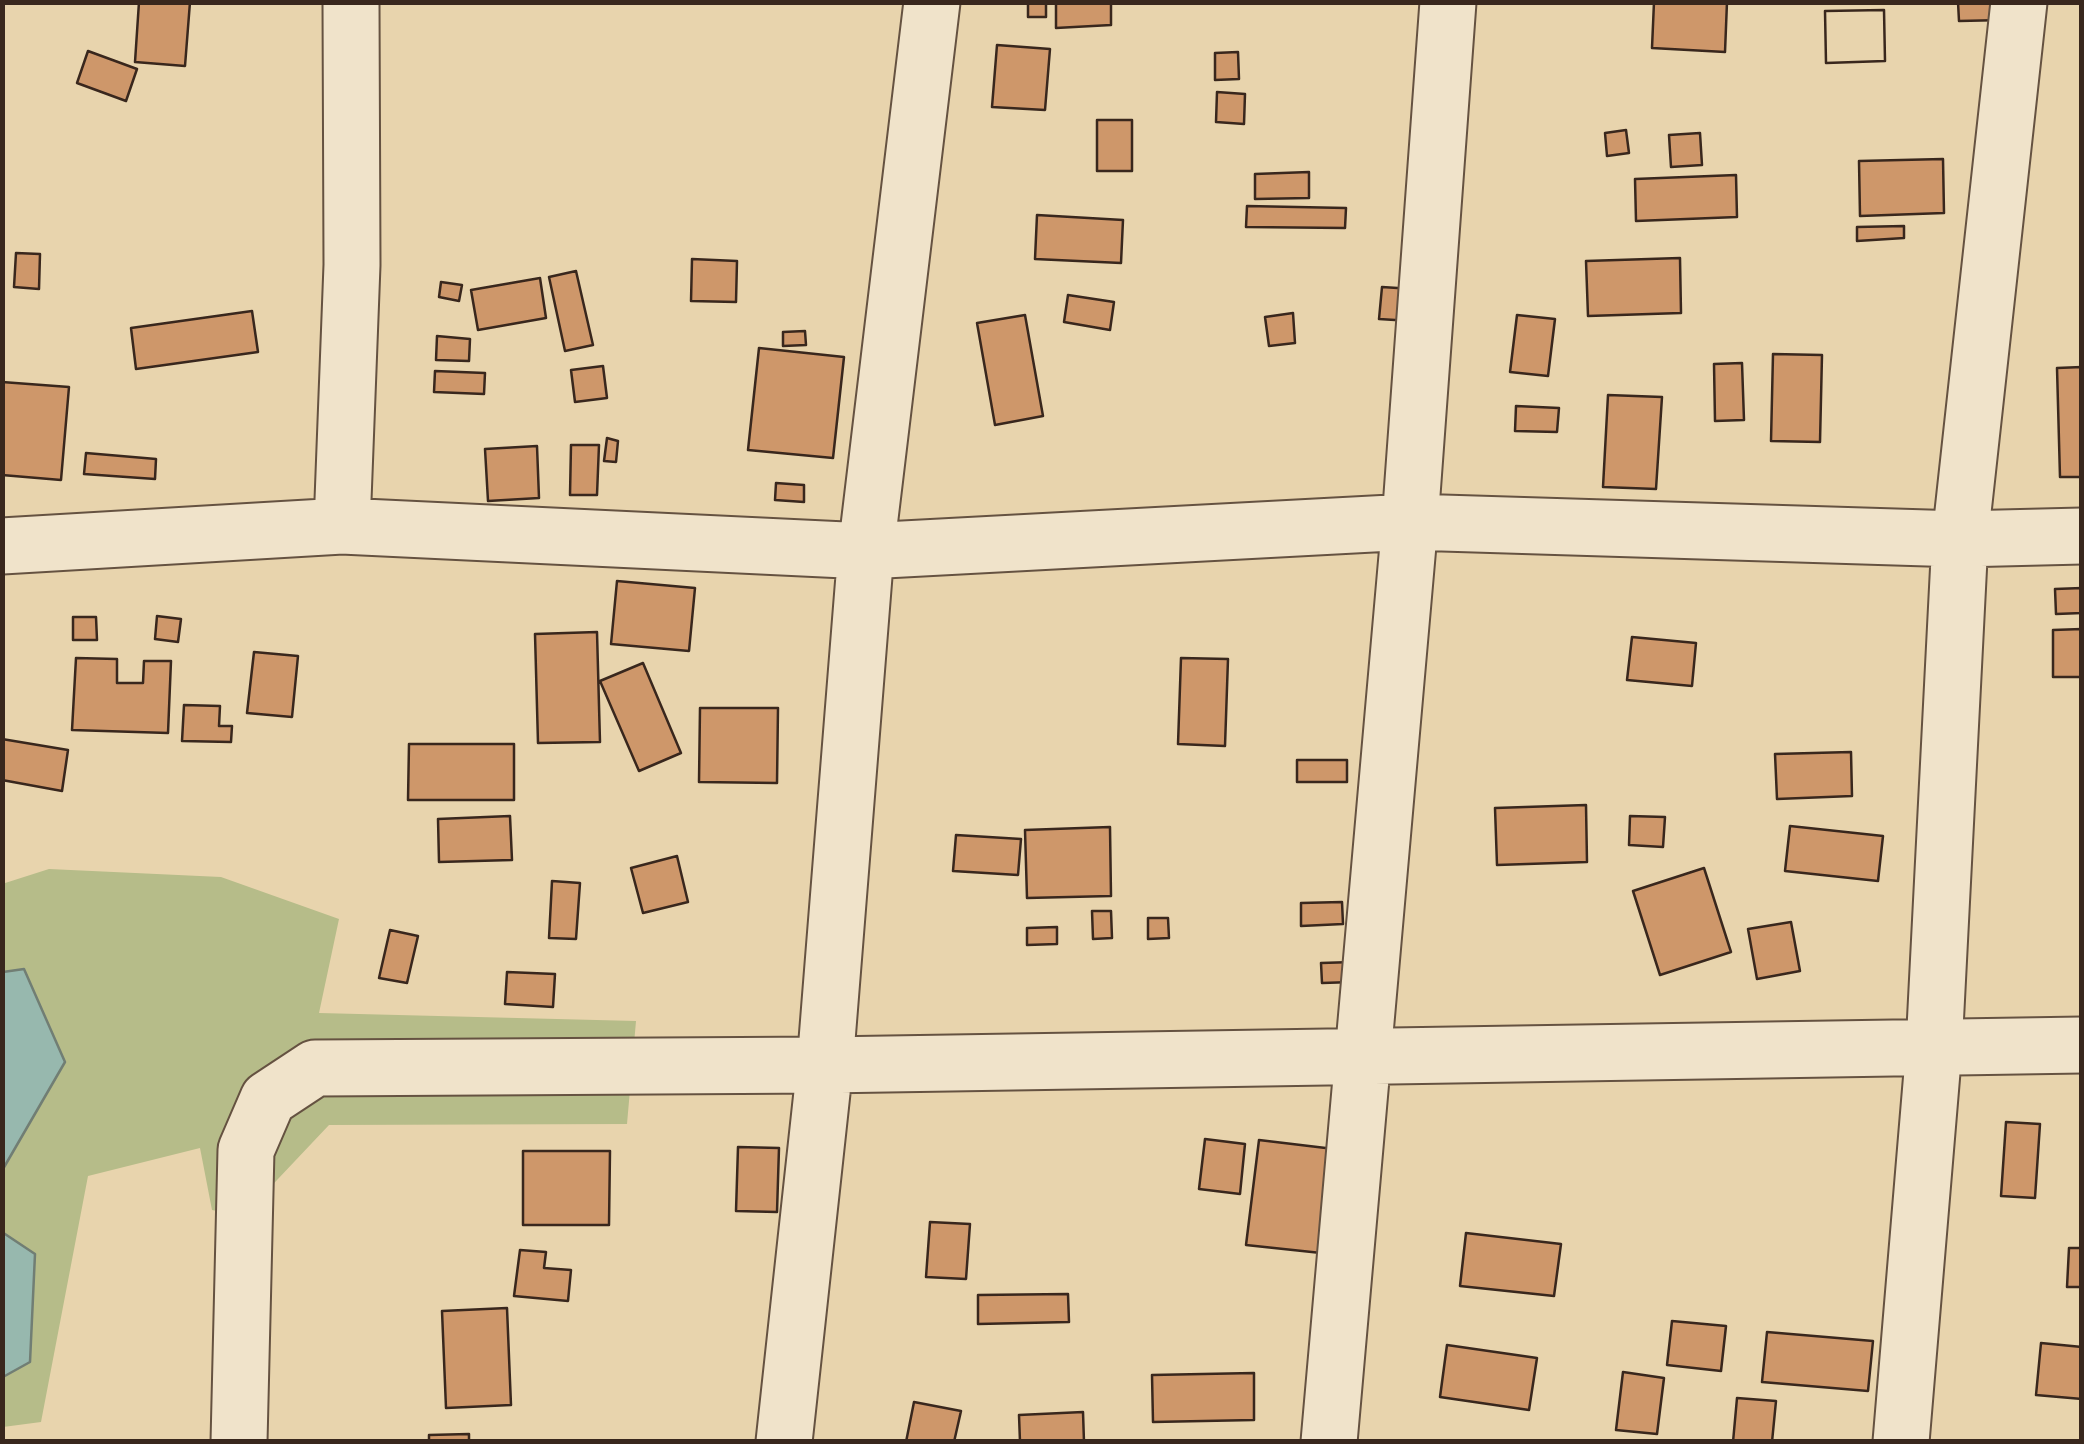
<!DOCTYPE html>
<html>
<head>
<meta charset="utf-8">
<style>
	body { margin:0 }
	#map { position:relative; width:2084px; height:1444px; overflow:hidden; background:#e8d4ad; font-family:"Libre Bodoni",serif }
	canvas { display:block }
	.frame { position:absolute; inset:0; border:5px solid #39271d; pointer-events:none }
</style>
</head>
<body>
<div id="map">
<canvas width="2084" height="1444"></canvas>
<div class="frame"></div>
</div>
<script>
const g = document.querySelector('canvas').getContext('2d');
g.lineJoin = 'round';
function fill(path, color) {
  g.fillStyle = color;
  g.fill(path, 'evenodd');
}
function strokePath(path, color, width, dash) {
  g.strokeStyle = color;
  g.lineWidth = width;
  g.lineCap = dash ? 'butt' : 'round';
  g.setLineDash(dash || []);
  g.stroke(path);
}
fill(new Path2D(`
	M 49,869 L 221,877 L 339,919 L 319,1013 L 636,1021 L 627,1124 L 329,1125 L 243,1216 L 212,1210 L 200,1148 L 88,1176 L 41,1422 L 3,1427 L 2,884 Z`), '#b6bc89');
const water = new Path2D(`
	M 24,969 L 65,1062 L 3,1169 L 3,972 Z
	M 2,1232 L 35,1254 L 30,1362 L 3,1377 Z`);
fill(water, '#97b8ae');
strokePath(water, '#717e74', 2.5);
const building = new Path2D(`
	M 139,2 L 190,2 L 185,66 L 135,62 Z
	M 1028,2 L 1046,2 L 1046,17 L 1028,17 Z
	M 1056,2 L 1111,2 L 1111,25 L 1056,28 Z
	M 1654,2 L 1727,2 L 1725,52 L 1652,48 Z
	M 1958,2 L 2003,2 L 2004,20 L 1959,21 Z
	M 1884,10 L 1885,61 L 1826,63 L 1825,11 Z
	M 1884,10 L 1885,61 L 1826,63 L 1825,11 Z
	M 997,45 L 1050,49 L 1045,110 L 992,107 Z
	M 88,51 L 137,69 L 126,101 L 77,83 Z
	M 1238,52 L 1239,79 L 1215,80 L 1215,53 Z
	M 1217,92 L 1245,94 L 1244,124 L 1216,122 Z
	M 1097,120 L 1132,120 L 1132,171 L 1097,171 Z
	M 1626,130 L 1629,153 L 1607,156 L 1605,133 Z
	M 1700,133 L 1702,165 L 1671,167 L 1669,135 Z
	M 1943,159 L 1944,213 L 1860,216 L 1859,161 Z
	M 1309,172 L 1309,198 L 1255,199 L 1255,174 Z
	M 1736,175 L 1737,217 L 1636,221 L 1635,179 Z
	M 1247,206 L 1346,208 L 1345,228 L 1246,227 Z
	M 1037,215 L 1123,220 L 1121,263 L 1035,259 Z
	M 1904,226 L 1904,238 L 1857,241 L 1857,227 Z
	M 16,253 L 40,254 L 39,289 L 14,287 Z
	M 1680,258 L 1681,313 L 1588,316 L 1586,261 Z
	M 692,259 L 737,261 L 736,302 L 691,301 Z
	M 576,271 L 593,345 L 565,351 L 549,277 Z
	M 540,278 L 546,318 L 478,330 L 471,290 Z
	M 441,282 L 462,285 L 459,301 L 439,297 Z
	M 1382,287 L 1413,289 L 1411,321 L 1379,319 Z
	M 1068,295 L 1114,302 L 1110,330 L 1064,322 Z
	M 252,311 L 258,352 L 136,369 L 131,328 Z
	M 1293,313 L 1295,343 L 1269,346 L 1265,317 Z
	M 1025,315 L 1043,416 L 995,425 L 977,323 Z
	M 1517,315 L 1555,319 L 1548,376 L 1510,372 Z
	M 805,331 L 806,345 L 783,346 L 783,332 Z
	M 437,336 L 470,339 L 469,361 L 436,360 Z
	M 759,348 L 844,357 L 833,458 L 748,450 Z
	M 1773,354 L 1822,355 L 1820,442 L 1771,441 Z
	M 1742,363 L 1744,420 L 1715,421 L 1714,364 Z
	M 603,366 L 607,398 L 575,402 L 571,370 Z
	M 2082,367 L 2082,477 L 2060,477 L 2057,368 Z
	M 435,371 L 485,373 L 484,394 L 434,392 Z
	M 2,382 L 69,387 L 61,480 L 2,475 Z
	M 1608,395 L 1662,397 L 1656,489 L 1603,487 Z
	M 1516,406 L 1559,408 L 1557,432 L 1515,431 Z
	M 607,438 L 618,441 L 616,462 L 604,461 Z
	M 571,445 L 599,445 L 597,495 L 570,495 Z
	M 537,446 L 539,498 L 488,501 L 485,449 Z
	M 86,453 L 156,459 L 155,479 L 84,474 Z
	M 776,483 L 804,485 L 804,502 L 775,500 Z
	M 617,581 L 695,588 L 689,651 L 611,644 Z
	M 2082,588 L 2082,613 L 2056,614 L 2055,589 Z
	M 157,616 L 181,619 L 178,642 L 155,639 Z
	M 73,617 L 96,617 L 97,640 L 73,640 Z
	M 2082,629 L 2082,677 L 2053,677 L 2053,630 Z
	M 597,632 L 600,742 L 538,743 L 535,634 Z
	M 1632,637 L 1696,643 L 1692,686 L 1627,680 Z
	M 254,652 L 298,656 L 292,717 L 247,713 Z
	M 76,658 L 117,659 L 117,683 L 143,683 L 144,661 L 171,661 L 168,733 L 72,730 Z
	M 1181,658 L 1228,659 L 1225,746 L 1178,744 Z
	M 643,663 L 681,753 L 639,771 L 600,681 Z
	M 184,705 L 220,706 L 219,726 L 232,726 L 231,742 L 182,741 Z
	M 700,708 L 778,708 L 777,783 L 699,782 Z
	M 2,739 L 68,750 L 62,791 L 2,780 Z
	M 409,744 L 514,744 L 514,800 L 408,800 Z
	M 1851,752 L 1852,796 L 1777,799 L 1775,754 Z
	M 1297,760 L 1347,760 L 1347,782 L 1297,782 Z
	M 1586,805 L 1587,862 L 1497,865 L 1495,808 Z
	M 510,816 L 512,860 L 439,862 L 438,819 Z
	M 1630,816 L 1665,817 L 1663,847 L 1629,845 Z
	M 1790,826 L 1883,836 L 1878,881 L 1785,871 Z
	M 1110,827 L 1111,896 L 1027,898 L 1025,830 Z
	M 956,835 L 1021,839 L 1018,875 L 953,871 Z
	M 677,856 L 688,902 L 643,913 L 631,868 Z
	M 1704,868 L 1731,952 L 1660,975 L 1633,891 Z
	M 552,881 L 580,883 L 576,939 L 549,938 Z
	M 1342,902 L 1343,924 L 1301,926 L 1301,903 Z
	M 1092,911 L 1111,911 L 1112,938 L 1093,939 Z
	M 1148,918 L 1168,918 L 1169,938 L 1148,939 Z
	M 1791,922 L 1800,971 L 1757,979 L 1748,929 Z
	M 1057,927 L 1057,944 L 1027,945 L 1027,928 Z
	M 390,930 L 418,936 L 407,983 L 379,978 Z
	M 1353,962 L 1353,982 L 1322,983 L 1321,963 Z
	M 507,972 L 555,974 L 553,1007 L 505,1004 Z
	M 2006,1122 L 2040,1124 L 2035,1198 L 2001,1196 Z
	M 1205,1139 L 1245,1144 L 1240,1194 L 1199,1189 Z
	M 1259,1140 L 1334,1149 L 1321,1253 L 1246,1245 Z
	M 738,1147 L 779,1148 L 777,1212 L 736,1211 Z
	M 523,1151 L 610,1151 L 609,1225 L 523,1225 Z
	M 930,1222 L 970,1224 L 966,1279 L 926,1277 Z
	M 1466,1233 L 1561,1244 L 1554,1296 L 1460,1286 Z
	M 2069,1248 L 2082,1248 L 2082,1287 L 2067,1287 Z
	M 520,1250 L 546,1252 L 544,1268 L 571,1270 L 568,1301 L 514,1296 Z
	M 1068,1294 L 1069,1322 L 978,1324 L 978,1295 Z
	M 507,1308 L 511,1405 L 446,1408 L 442,1311 Z
	M 1672,1321 L 1726,1326 L 1721,1371 L 1667,1365 Z
	M 1767,1332 L 1873,1341 L 1868,1391 L 1762,1382 Z
	M 2041,1343 L 2082,1347 L 2082,1399 L 2036,1395 Z
	M 1447,1345 L 1537,1358 L 1529,1410 L 1440,1397 Z
	M 1623,1372 L 1664,1378 L 1657,1434 L 1616,1430 Z
	M 1254,1373 L 1254,1420 L 1153,1422 L 1152,1375 Z
	M 1737,1398 L 1776,1401 L 1772,1442 L 1733,1442 Z
	M 914,1402 L 961,1411 L 954,1442 L 906,1442 Z
	M 1083,1412 L 1084,1442 L 1020,1442 L 1019,1415 Z
	M 469,1434 L 469,1442 L 429,1442 L 429,1435 Z`);
fill(building, '#ce976a');
strokePath(building, '#39271d', 2.5);
const minor = new Path2D(`
	M 342,526 L 352,265 L 351,2
	M 2,546 L 342,526 L 866,551 L 1410,522 L 1960,539 L 2082,536
	M 239,1442 L 246,1150 L 268,1099 L 315,1068 L 825,1065 L 2082,1045
	M 784,1442 L 825,1065 L 866,551 L 932,2
	M 1329,1442 L 1410,522 L 1448,2
	M 1901,1442 L 1934,1048 L 1960,539 L 2019,2`);
strokePath(minor, '#655241', 59);
strokePath(minor, '#f0e3ca', 55);
</script>
</body>
</html>
